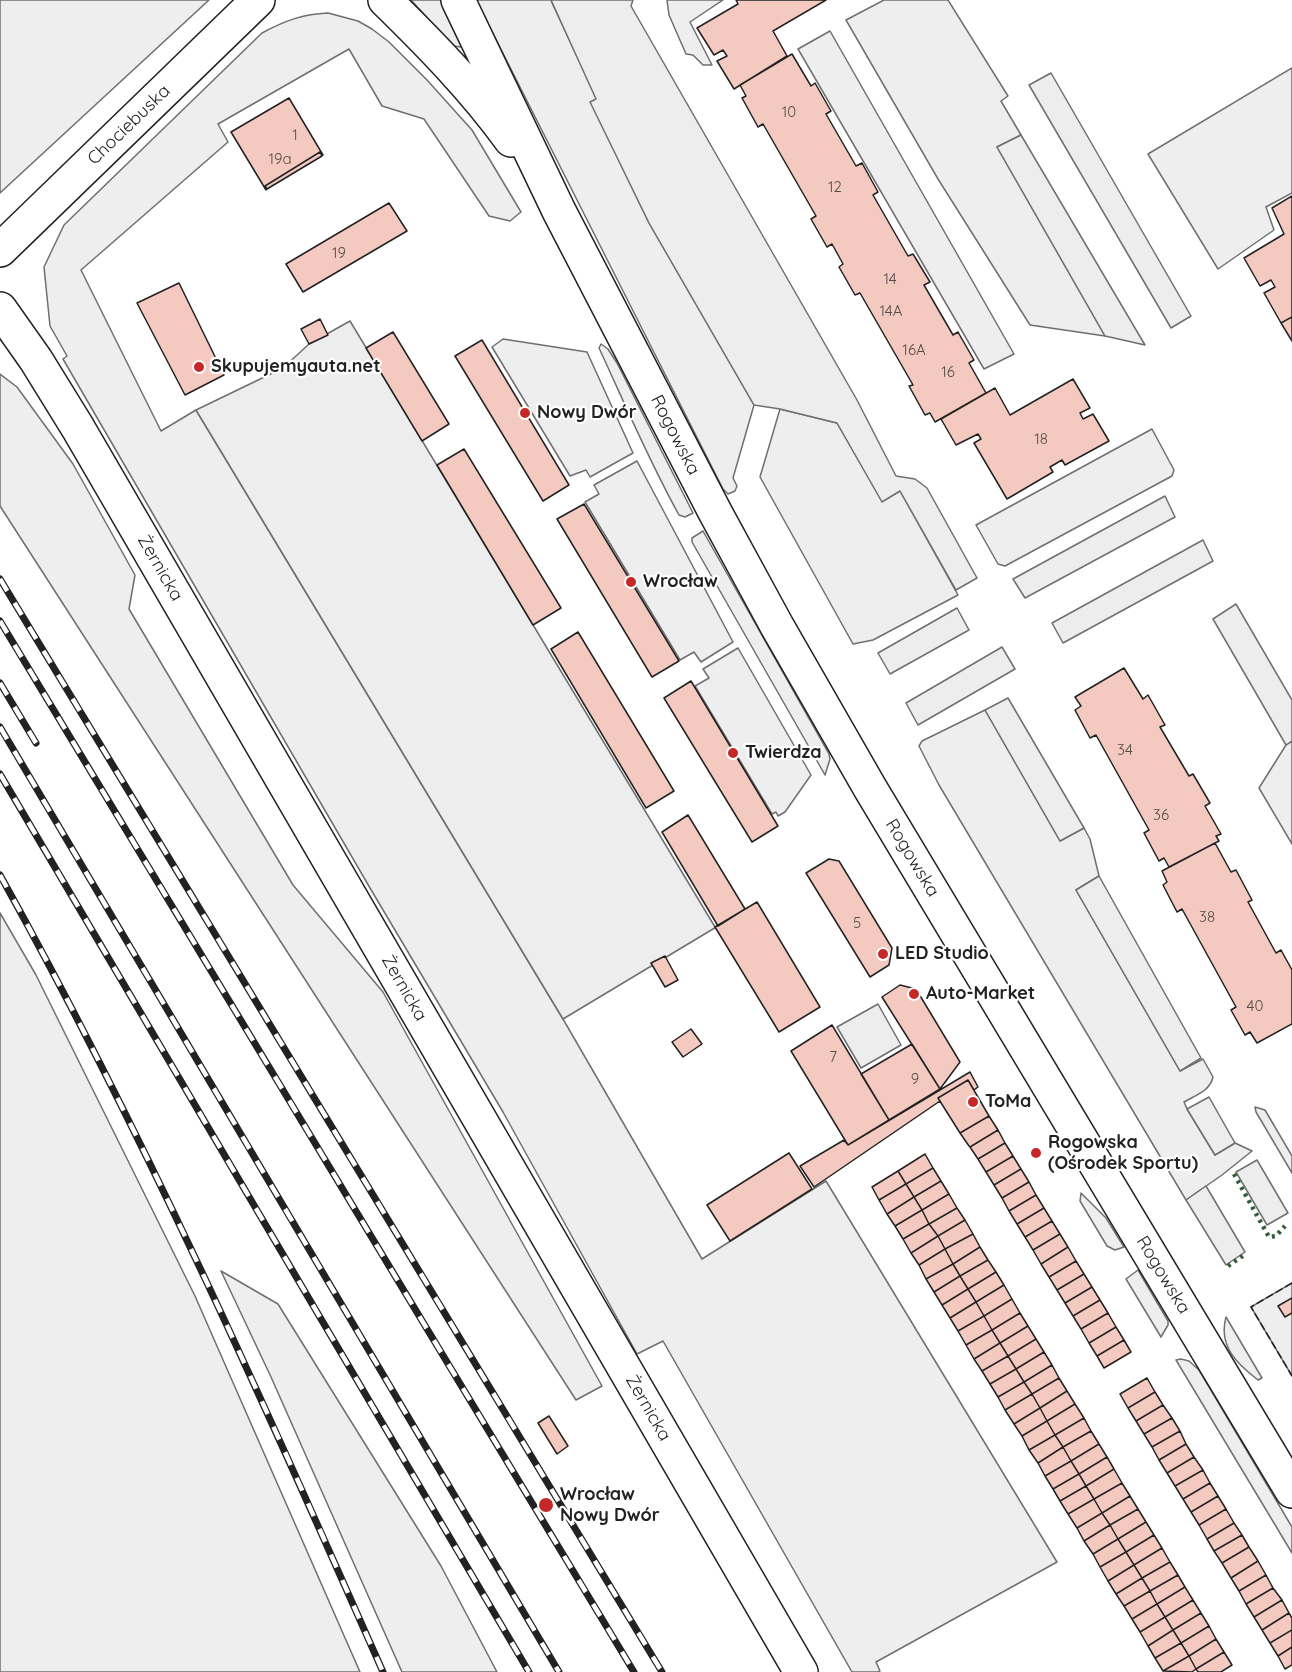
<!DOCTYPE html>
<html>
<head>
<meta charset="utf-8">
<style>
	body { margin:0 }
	canvas { display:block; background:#fff }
</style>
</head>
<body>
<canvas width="1292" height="1672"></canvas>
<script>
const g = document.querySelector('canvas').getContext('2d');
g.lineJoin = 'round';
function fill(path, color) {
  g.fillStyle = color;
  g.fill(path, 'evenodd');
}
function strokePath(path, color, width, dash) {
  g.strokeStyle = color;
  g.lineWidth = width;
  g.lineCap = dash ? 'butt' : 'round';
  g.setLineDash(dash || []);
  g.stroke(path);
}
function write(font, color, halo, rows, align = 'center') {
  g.font = font + ' Quicksand,sans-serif';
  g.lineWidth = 4.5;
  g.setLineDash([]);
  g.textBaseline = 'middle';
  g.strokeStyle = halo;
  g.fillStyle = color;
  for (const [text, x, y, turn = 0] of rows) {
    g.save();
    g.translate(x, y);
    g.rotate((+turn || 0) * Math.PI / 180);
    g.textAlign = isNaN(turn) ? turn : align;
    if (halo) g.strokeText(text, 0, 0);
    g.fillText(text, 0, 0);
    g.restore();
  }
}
const green = new Path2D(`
	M 0,0 L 209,0 L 0,193 Z
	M 411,0 L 443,0 L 464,44 L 461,47 L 453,46 Z
	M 476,0 L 551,0 L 553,5 L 597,99 L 591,102 L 649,223 L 754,405 L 733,478 L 737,486 L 735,491 L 728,494 L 723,489 Z
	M 667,0 L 723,0 L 690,22 L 712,65 L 703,65 L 693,55 L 686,54 L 669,15 Z
	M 884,0 L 948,0 L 1008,96 L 1001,101 L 1021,135 L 997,147 L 1105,336 L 1030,325 L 938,179 L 846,20 Z
	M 328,13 L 358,21 L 372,29 L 389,42 L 427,80 L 472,130 L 521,212 L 510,221 L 489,216 L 424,119 L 382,106 L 349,49 L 218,124 L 228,142 L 81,270 L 161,431 L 196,410 L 563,1019 L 702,1259 L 826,1181 L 1057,1562 L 876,1662 L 880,1671 L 878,1672 L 852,1672 L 663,1341 L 637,1354 L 503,1112 L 370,888 L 63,359 L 67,356 L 50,326 L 44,267 L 64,225 L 262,33 C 284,21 303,14 328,13 Z
	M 830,31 L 1014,354 L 984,369 L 798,49 Z
	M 1292,68 L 1292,193 L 1266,207 L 1274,230 L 1218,269 L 1148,154 Z
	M 503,339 L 587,352 L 633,453 L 590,477 L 586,470 L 570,476 L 492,347 Z
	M 601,344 L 608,349 L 617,363 L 693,513 L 685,517 L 679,515 C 649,461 625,404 599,348 Z
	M 0,374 L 17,387 L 73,464 L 135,575 L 129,609 L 293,885 L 383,992 L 602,1386 L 576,1400 L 0,506 Z
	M 780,409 L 837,423 L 882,501 L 900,491 L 958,595 L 873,640 L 853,644 L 760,477 Z
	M 1152,429 L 1174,470 L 1172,476 L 1005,566 L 998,564 L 976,525 Z
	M 637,461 L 733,642 L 701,662 L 694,652 L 680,660 L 585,502 L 599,494 L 594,485 Z
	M 703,531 L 829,754 L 830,759 L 825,775 L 692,542 L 692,538 Z
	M 738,648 L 811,775 L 785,812 L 778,816 L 776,812 L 772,814 L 695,686 L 709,678 L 703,669 Z
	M 985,710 L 1060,841 L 1084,828 L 1090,839 L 1099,876 L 1076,890 L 1180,1071 L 1203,1059 L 1213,1077 C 1210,1091 1196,1095 1184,1102 L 1187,1109 L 1215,1155 L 1235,1143 L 1252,1151 L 1222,1175 L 1186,1200 L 939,785 L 919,746 L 922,741 Z
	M 1292,741 L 1292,844 L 1259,788 L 1286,745 Z
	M 0,913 L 36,975 L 195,1296 L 360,1672 L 0,1672 Z
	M 1255,1107 L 1265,1110 L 1292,1156 L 1292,1173 L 1256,1112 Z
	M 1081,1193 L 1106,1218 L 1124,1247 L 1115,1250 L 1107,1246 L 1080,1201 Z
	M 1138,1270 L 1168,1321 L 1168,1325 L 1161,1337 L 1126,1279 Z
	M 221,1271 L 278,1304 L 441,1566 L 497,1672 L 402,1672 L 271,1377 Z
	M 1292,1283 L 1292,1376 L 1251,1307 Z
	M 1226,1317 L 1262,1378 L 1258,1380 C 1237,1364 1218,1346 1226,1317 Z
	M 1181,1359 L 1189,1361 L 1199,1370 L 1292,1527 L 1292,1553 L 1176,1360 Z`);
fill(green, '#eee');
strokePath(green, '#6f6f6f', 1.5);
const parking = new Path2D(`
	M 551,0 L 633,0 L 631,6 L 857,400 L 896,476 L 915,479 L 927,488 L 977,578 L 956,590 L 900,491 L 882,502 L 837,423 L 780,409 L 754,405 L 649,223 L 590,102 L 596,99 Z
	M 1051,73 L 1191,316 L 1171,328 L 1029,85 Z
	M 1021,135 L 1145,345 L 1105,336 L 997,147 Z
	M 350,321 L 715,927 L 718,926 L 563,1019 L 196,410 L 283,368 L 309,344 Z
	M 1165,496 L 1175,517 L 1025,598 L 1013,579 Z
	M 1203,540 L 1213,561 L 1063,643 L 1052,623 Z
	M 1236,604 L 1292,700 L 1292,741 L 1286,745 L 1213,619 Z
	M 957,608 L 969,630 L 890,674 L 878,653 Z
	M 1002,647 L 1015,669 L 918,725 L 906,703 Z
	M 1008,698 L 1084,828 L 1060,841 L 985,710 Z
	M 1099,876 L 1201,1058 L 1180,1071 L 1076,890 Z
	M 878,1004 L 901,1045 L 861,1068 L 837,1027 Z
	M 1209,1097 L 1235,1143 L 1215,1155 L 1187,1109 Z
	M 1257,1160 L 1288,1213 L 1267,1225 L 1236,1172 Z
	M 1206,1186 L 1245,1252 L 1226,1265 L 1186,1200 Z`);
fill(parking, '#ededed');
strokePath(parking, '#6f6f6f', 1.5);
const building = new Path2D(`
	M 736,0 L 826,0 L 773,31 L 787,56 L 734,89 L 717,61 L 727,56 L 723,50 L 714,55 L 697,28 L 738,4 Z
	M 792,54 L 811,86 L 815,83 L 831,111 L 826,114 L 856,166 L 862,163 L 878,192 L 873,195 L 908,256 L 913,254 L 930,282 L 924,285 L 953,335 L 958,332 L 974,360 L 969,363 L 986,393 L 935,422 L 930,413 L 925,415 L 909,386 L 913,385 L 860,293 L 855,295 L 839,267 L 843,264 L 837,253 L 832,244 L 827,247 L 811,219 L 816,216 L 763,124 L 758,127 L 742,98 L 746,96 L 740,85 Z
	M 289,98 L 323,155 L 320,152 L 265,186 L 266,190 L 231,132 Z
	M 320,152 L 322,156 L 267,189 L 265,186 Z
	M 1292,196 L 1292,317 L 1281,323 L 1264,293 L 1275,287 L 1271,280 L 1260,286 L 1244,258 L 1284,234 L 1272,208 Z
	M 389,203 L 407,231 L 303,292 L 286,264 Z
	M 179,283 L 224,375 L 185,395 L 137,303 Z
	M 1292,317 L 1292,341 L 1281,323 Z
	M 320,319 L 328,335 L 309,344 L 301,329 Z
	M 393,332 L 449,424 L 422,441 L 366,348 Z
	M 482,340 L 569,485 L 543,501 L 455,356 Z
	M 1073,379 L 1090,408 L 1080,413 L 1083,419 L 1093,414 L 1109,441 L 1065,465 L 1062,460 L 1050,467 L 1053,472 L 1007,499 L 974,443 L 981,439 L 978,434 L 956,445 L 941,419 L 995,388 L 1010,415 Z
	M 464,449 L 561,608 L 533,625 L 437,465 Z
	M 584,504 L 679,661 L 652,677 L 557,519 Z
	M 578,632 L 674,791 L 646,808 L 551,649 Z
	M 1124,668 L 1143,699 L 1148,695 L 1165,725 L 1160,727 L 1189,776 L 1193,774 L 1210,803 L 1205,806 L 1221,834 L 1216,836 L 1219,841 L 1169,867 L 1164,858 L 1159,861 L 1144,833 L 1149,830 L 1096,735 L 1090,738 L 1075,710 L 1081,706 L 1075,697 Z
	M 691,681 L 778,826 L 752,842 L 664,698 Z
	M 688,815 L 745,909 L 718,926 L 662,832 Z
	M 1215,843 L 1231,872 L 1236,870 L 1252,900 L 1248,902 L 1276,953 L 1281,950 L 1292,970 L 1292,1024 L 1257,1043 L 1250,1032 L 1245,1035 L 1231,1010 L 1236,1007 L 1182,909 L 1177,912 L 1163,885 L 1167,882 L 1162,871 Z
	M 829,859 L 839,861 L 892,948 L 889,965 L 870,977 L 806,873 Z
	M 757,902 L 820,1007 L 779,1032 L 715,927 Z
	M 665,956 L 678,980 L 665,987 L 651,963 Z
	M 900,985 L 916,989 L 960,1062 L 940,1089 L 882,997 Z
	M 832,1025 L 889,1120 L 848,1145 L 791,1051 Z
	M 691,1029 L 702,1044 L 683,1057 L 672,1042 Z
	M 912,1044 L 940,1089 L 889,1120 L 861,1074 Z
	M 970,1072 L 978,1087 L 974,1090 L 968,1080 L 938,1098 L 940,1101 L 814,1187 L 800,1166 L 844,1140 L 848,1145 Z
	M 968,1080 L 989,1116 L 960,1133 L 938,1098 Z
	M 989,1116 L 998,1130 L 970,1147 L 969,1146 L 960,1133 Z
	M 998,1130 L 1005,1143 L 978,1159 L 970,1147 Z
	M 1005,1143 L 1013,1156 L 986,1172 L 978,1159 Z
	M 789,1153 L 812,1189 L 730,1241 L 707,1205 Z
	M 925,1154 L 933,1168 L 906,1184 L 898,1171 Z
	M 1013,1156 L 1021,1169 L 994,1185 L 986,1172 Z
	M 933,1168 L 941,1181 L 914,1197 L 906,1184 Z
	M 1021,1169 L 1029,1182 L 1002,1198 L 994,1185 Z
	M 898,1171 L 906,1184 L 879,1200 L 872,1187 Z
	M 941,1181 L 949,1194 L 922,1210 L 914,1197 Z
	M 1029,1182 L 1036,1195 L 1009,1211 L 1002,1198 Z
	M 906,1184 L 914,1197 L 887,1214 L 879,1200 Z
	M 949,1194 L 957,1208 L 929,1224 L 922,1210 Z
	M 1036,1195 L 1044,1208 L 1017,1224 L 1009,1211 Z
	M 914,1197 L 922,1210 L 895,1226 L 887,1214 Z
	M 957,1208 L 965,1220 L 938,1236 L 929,1224 Z
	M 1044,1208 L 1052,1221 L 1025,1237 L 1017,1224 Z
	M 922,1210 L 929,1224 L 903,1239 L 895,1226 Z
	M 965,1220 L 973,1234 L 945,1249 L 938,1236 Z
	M 1052,1221 L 1060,1234 L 1033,1250 L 1025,1237 Z
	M 929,1224 L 938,1236 L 911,1253 L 903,1239 Z
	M 973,1234 L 980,1247 L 953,1264 L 945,1249 Z
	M 1060,1234 L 1068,1247 L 1041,1264 L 1033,1250 Z
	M 938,1236 L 945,1249 L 919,1265 L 911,1253 Z
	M 980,1247 L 988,1260 L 960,1276 L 953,1264 Z
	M 1068,1247 L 1076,1261 L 1049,1277 L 1041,1264 Z
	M 945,1249 L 953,1264 L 926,1279 L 919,1265 Z
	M 988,1260 L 996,1272 L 968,1289 L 960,1276 Z
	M 1076,1261 L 1084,1274 L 1057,1290 L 1049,1277 Z
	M 953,1264 L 960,1276 L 934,1292 L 926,1279 Z
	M 996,1272 L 1004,1285 L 976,1302 L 968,1289 Z
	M 1084,1274 L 1092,1287 L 1065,1303 L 1057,1290 Z
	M 960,1276 L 968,1289 L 942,1305 L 934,1292 Z
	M 1004,1285 L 1012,1299 L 984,1316 L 976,1302 Z
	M 1092,1287 L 1100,1300 L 1073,1316 L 1065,1303 Z
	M 968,1289 L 976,1302 L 950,1318 L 942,1305 Z
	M 1292,1298 L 1292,1313 L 1285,1317 L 1278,1306 Z
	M 1012,1299 L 1020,1313 L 992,1330 L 984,1316 Z
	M 1100,1300 L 1108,1313 L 1081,1329 L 1073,1316 Z
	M 976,1302 L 984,1316 L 958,1331 L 950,1318 Z
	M 1020,1313 L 1028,1326 L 1000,1343 L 992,1330 Z
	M 1108,1313 L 1116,1327 L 1089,1343 L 1081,1329 Z
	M 984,1316 L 992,1330 L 966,1345 L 958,1331 Z
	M 1028,1326 L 1036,1339 L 1008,1356 L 1000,1343 Z
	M 1116,1327 L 1124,1340 L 1097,1356 L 1089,1343 Z
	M 992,1330 L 1000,1343 L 974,1359 L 966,1345 Z
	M 1036,1339 L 1044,1352 L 1016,1369 L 1008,1356 Z
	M 1124,1340 L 1131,1352 L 1104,1368 L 1097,1356 Z
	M 1000,1343 L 1008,1356 L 982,1371 L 974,1359 Z
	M 1044,1352 L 1052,1365 L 1024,1382 L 1016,1369 Z
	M 1008,1356 L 1016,1369 L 990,1384 L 982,1371 Z
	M 1052,1365 L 1059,1378 L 1032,1394 L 1024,1382 Z
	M 1016,1369 L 1024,1382 L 998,1397 L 990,1384 Z
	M 1059,1378 L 1067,1391 L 1040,1408 L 1032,1394 Z
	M 1147,1378 L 1155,1392 L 1128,1408 L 1120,1394 Z
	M 1024,1382 L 1032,1394 L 1005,1410 L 998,1397 Z
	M 1067,1391 L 1075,1404 L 1047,1421 L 1040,1408 Z
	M 1155,1392 L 1163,1405 L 1136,1421 L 1128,1408 Z
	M 1032,1394 L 1040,1408 L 1014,1424 L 1005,1410 Z
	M 1075,1404 L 1084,1418 L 1055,1435 L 1047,1421 Z
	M 1163,1405 L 1172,1418 L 1144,1434 L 1136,1421 Z
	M 1040,1408 L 1047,1421 L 1022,1436 L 1014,1424 Z
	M 549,1416 L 568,1446 L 557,1454 L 538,1423 Z
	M 1084,1418 L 1091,1431 L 1063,1447 L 1055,1435 Z
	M 1172,1418 L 1180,1431 L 1152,1447 L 1144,1434 Z
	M 1047,1421 L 1055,1435 L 1029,1450 L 1022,1436 Z
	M 1091,1431 L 1099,1444 L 1071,1461 L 1063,1447 Z
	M 1180,1431 L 1186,1444 L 1159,1460 L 1152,1447 Z
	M 1055,1435 L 1063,1447 L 1038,1463 L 1029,1450 Z
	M 1099,1444 L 1107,1457 L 1079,1474 L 1071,1461 Z
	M 1186,1444 L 1194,1457 L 1167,1473 L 1159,1460 Z
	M 1063,1447 L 1071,1461 L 1045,1476 L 1038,1463 Z
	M 1107,1457 L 1114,1469 L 1086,1486 L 1079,1474 Z
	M 1194,1457 L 1203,1470 L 1175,1486 L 1167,1473 Z
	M 1071,1461 L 1079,1474 L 1053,1489 L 1045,1476 Z
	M 1114,1469 L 1122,1483 L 1094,1499 L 1086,1486 Z
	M 1203,1470 L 1210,1483 L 1183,1499 L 1175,1486 Z
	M 1079,1474 L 1086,1486 L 1060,1501 L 1053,1489 Z
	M 1122,1483 L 1130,1496 L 1102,1513 L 1094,1499 Z
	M 1210,1483 L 1218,1496 L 1191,1512 L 1183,1499 Z
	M 1086,1486 L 1094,1499 L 1068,1514 L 1060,1501 Z
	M 1130,1496 L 1138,1509 L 1110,1525 L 1102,1513 Z
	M 1218,1496 L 1226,1509 L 1199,1525 L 1191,1512 Z
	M 1094,1499 L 1102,1513 L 1077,1528 L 1068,1514 Z
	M 1138,1509 L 1146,1522 L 1118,1539 L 1110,1525 Z
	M 1226,1509 L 1234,1523 L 1207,1539 L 1199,1525 Z
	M 1102,1513 L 1110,1525 L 1084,1541 L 1077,1528 Z
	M 1146,1522 L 1154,1535 L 1126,1552 L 1118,1539 Z
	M 1234,1523 L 1242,1535 L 1214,1551 L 1207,1539 Z
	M 1110,1525 L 1118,1539 L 1093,1554 L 1084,1541 Z
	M 1154,1535 L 1162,1548 L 1134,1565 L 1126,1552 Z
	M 1242,1535 L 1249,1547 L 1222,1563 L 1214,1551 Z
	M 1118,1539 L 1126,1552 L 1100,1567 L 1093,1554 Z
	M 1249,1547 L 1258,1561 L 1231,1578 L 1222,1563 Z
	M 1162,1548 L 1170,1562 L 1142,1578 L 1134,1565 Z
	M 1126,1552 L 1134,1565 L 1108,1581 L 1100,1567 Z
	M 1258,1561 L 1266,1575 L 1239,1591 L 1231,1578 Z
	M 1170,1562 L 1178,1575 L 1150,1591 L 1142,1578 Z
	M 1134,1565 L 1142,1578 L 1116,1594 L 1108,1581 Z
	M 1178,1575 L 1185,1587 L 1157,1604 L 1150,1591 Z
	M 1266,1575 L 1273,1588 L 1246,1604 L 1239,1591 Z
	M 1142,1578 L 1150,1591 L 1124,1606 L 1116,1594 Z
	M 1185,1587 L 1193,1600 L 1165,1617 L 1157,1604 Z
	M 1273,1588 L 1282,1600 L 1254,1617 L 1246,1604 Z
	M 1150,1591 L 1157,1604 L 1132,1619 L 1124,1606 Z
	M 1193,1600 L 1201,1613 L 1173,1630 L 1165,1617 Z
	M 1282,1600 L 1289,1613 L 1262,1630 L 1254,1617 Z
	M 1157,1604 L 1165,1617 L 1140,1632 L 1132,1619 Z
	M 1201,1613 L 1209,1626 L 1181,1643 L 1173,1630 Z
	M 1289,1613 L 1292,1618 L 1292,1630 L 1270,1643 L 1262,1630 Z
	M 1165,1617 L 1173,1630 L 1148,1646 L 1140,1632 Z
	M 1209,1626 L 1216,1639 L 1189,1656 L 1181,1643 Z
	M 1173,1630 L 1181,1643 L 1155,1658 L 1148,1646 Z
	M 1292,1630 L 1292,1647 L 1278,1656 L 1270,1643 Z
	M 1216,1639 L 1224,1652 L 1196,1669 L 1189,1656 Z
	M 1181,1643 L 1189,1656 L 1163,1671 L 1155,1658 Z
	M 1292,1647 L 1292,1665 L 1285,1669 L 1278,1656 Z
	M 1224,1652 L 1232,1665 L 1221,1672 L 1198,1672 L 1196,1669 Z
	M 1189,1656 L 1196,1669 L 1192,1672 L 1163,1671 Z`);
fill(building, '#f3c9c0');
strokePath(building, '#222', 1.5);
const minor = new Path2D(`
	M 385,0 C 430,44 474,89 511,140
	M 458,0 L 559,211 L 715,512 L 777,626 L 870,788 L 1292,1491
	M 0,250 L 258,0
	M 0,309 L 36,360 L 78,428 L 801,1672`);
strokePath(minor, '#222', 36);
strokePath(minor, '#fff', 33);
const rail = new Path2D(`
	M 0,579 L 662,1672
	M 0,621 L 634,1672
	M 0,683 L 36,743
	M 0,727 L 559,1672
	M 0,774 L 529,1672
	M 0,875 C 143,1132 264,1403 383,1672`);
strokePath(rail, '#222', 7);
strokePath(rail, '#fff', 4.5, [14]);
strokePath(new Path2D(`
	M 1234,1174 L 1269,1237 L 1276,1236 L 1285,1226
	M 1228,1266 L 1244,1255`), '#2f5e38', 4.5, [3, 4.5]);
strokePath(new Path2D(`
	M 1292,1283 L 1251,1307 L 1292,1376`), '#222', 1.5, [8, 3]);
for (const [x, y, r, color] of [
	[199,367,6,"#c62828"],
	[525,413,6,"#c62828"],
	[631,582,6,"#c62828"],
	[733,753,6,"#c62828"],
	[883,954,6,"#c62828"],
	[914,994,6,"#c62828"],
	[973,1102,6,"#c62828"],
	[1036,1153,6,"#c62828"],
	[546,1505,8,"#c62828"]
]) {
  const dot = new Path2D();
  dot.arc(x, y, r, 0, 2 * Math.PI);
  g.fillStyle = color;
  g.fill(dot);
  strokePath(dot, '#fff', 2);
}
write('15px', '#564c4a', null, [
	["10",789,112],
	["1",295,135],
	["19a",280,159],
	["12",835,187],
	["19",339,253],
	["14",890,279],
	["14A",891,311],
	["16A",914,350],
	["16",948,372],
	["18",1041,439],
	["34",1125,750],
	["36",1161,815],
	["38",1207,917],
	["5",857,923],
	["40",1255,1006],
	["7",833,1057],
	["9",915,1079]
]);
write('18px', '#222', '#fff', [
	["Chociebuska",129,125,-44],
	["Rogowska",675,435,63],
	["Żernicka",160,568,60],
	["Rogowska",912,858,59],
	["Żernicka",404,988,60],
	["Rogowska",1163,1275,59],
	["Żernicka",648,1408,60]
]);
write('bold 18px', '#222', '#fff', [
	["Skupujemyauta.net",211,367],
	["Nowy Dwór",537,413],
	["Wrocław",643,582],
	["Twierdza",745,753],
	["LED Studio",895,954],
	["Auto-Market",926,994],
	["ToMa",985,1102],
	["Rogowska",1048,1143],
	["(Ośrodek Sportu)",1048,1164],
	["Wrocław",560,1495],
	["Nowy Dwór",560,1516]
], 'left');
</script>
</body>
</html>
